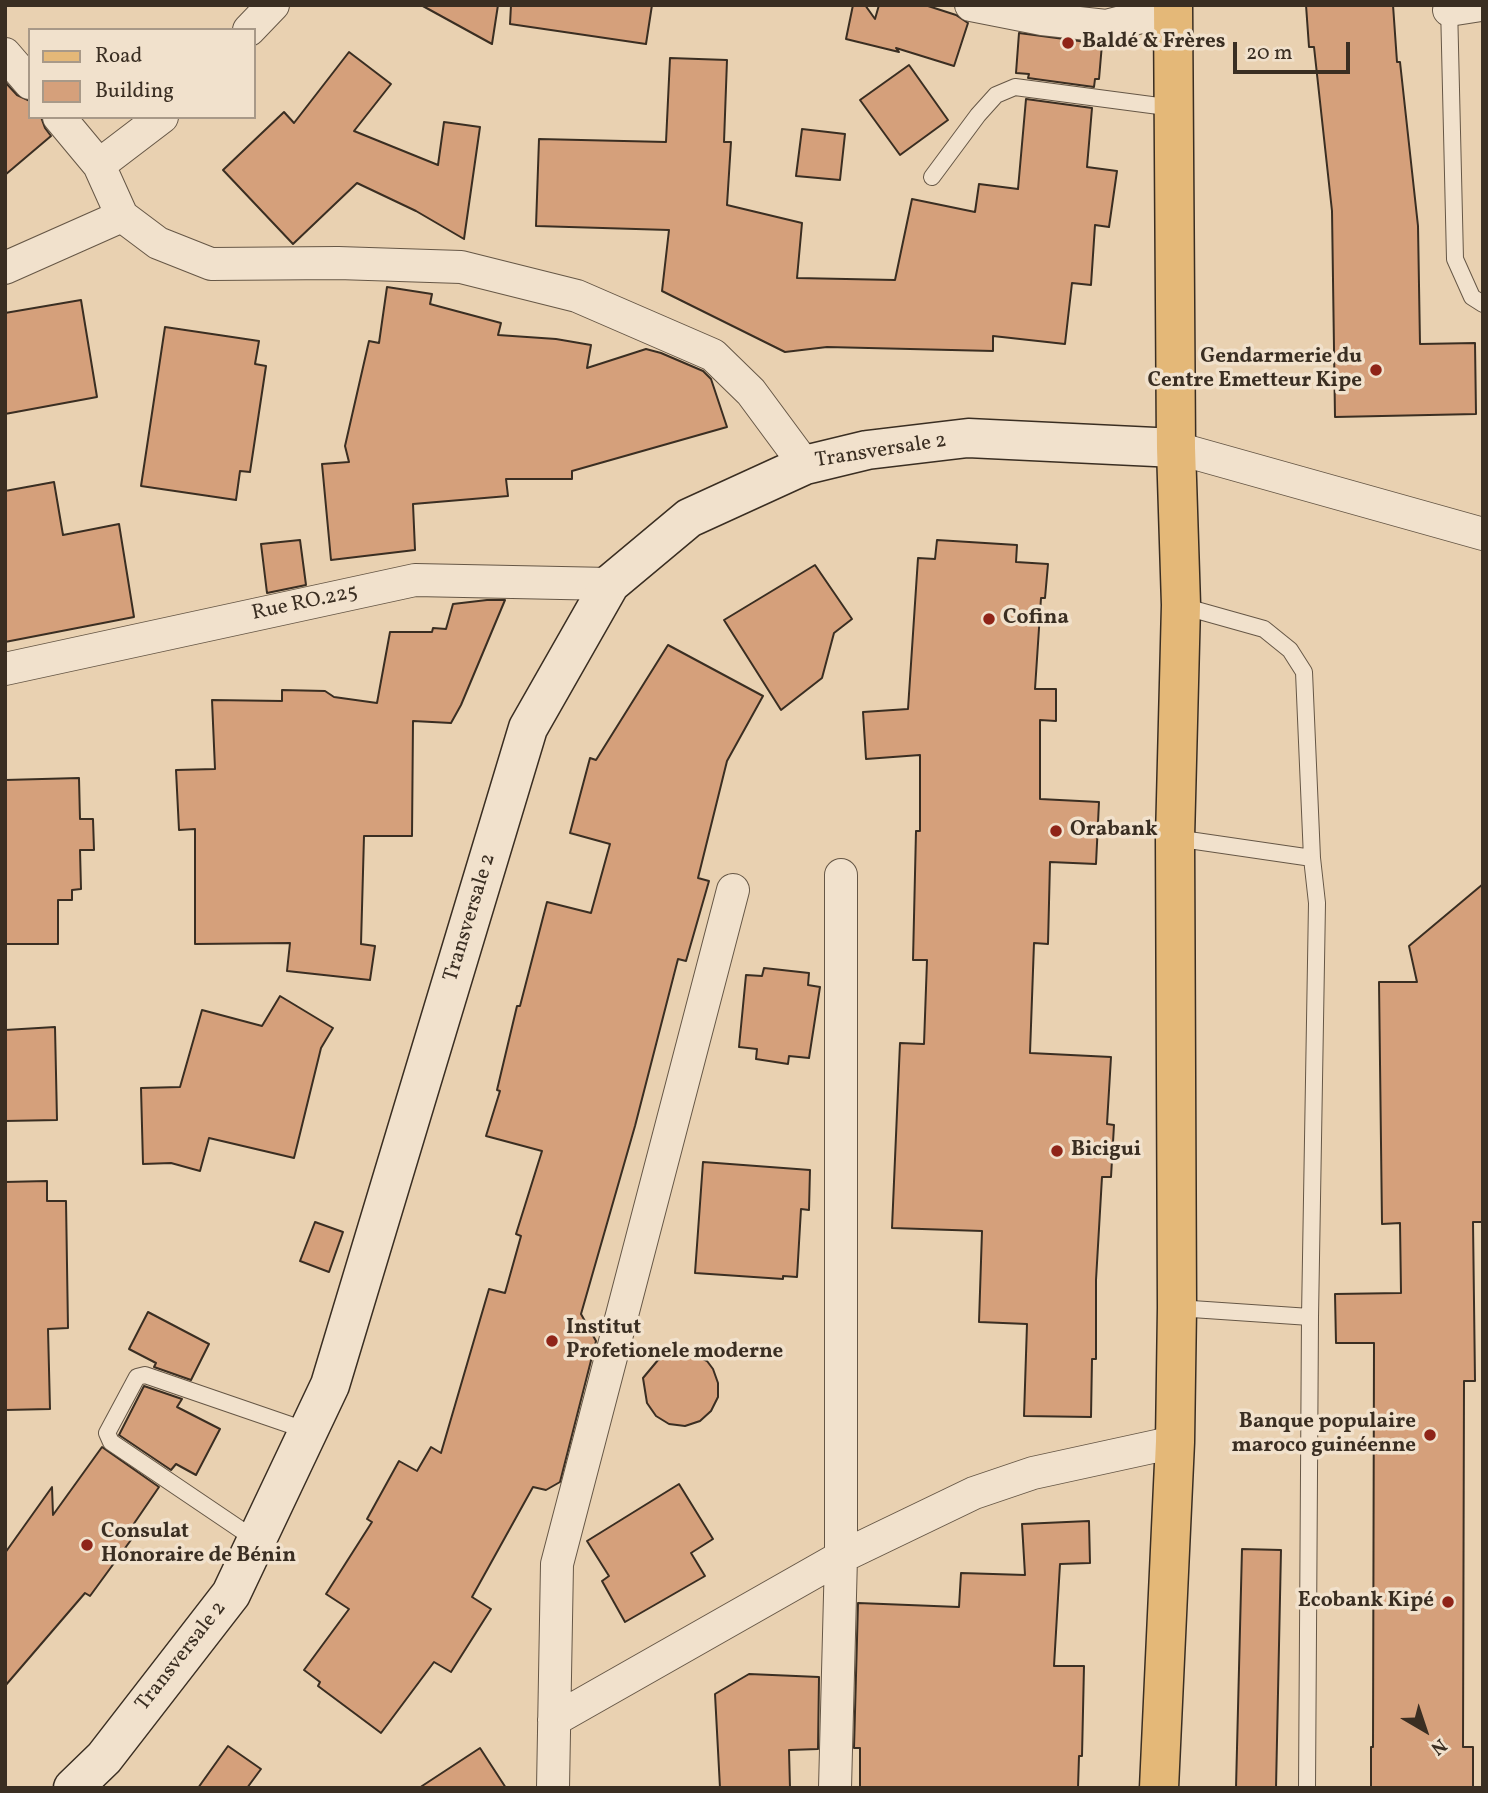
<!DOCTYPE html>
<html>
<head>
<meta charset="utf-8">
<style>
	body { margin:0 }
	#map { position:relative; width:1488px; height:1793px; overflow:hidden; background:#e9d1b1; font-family:Vollkorn,serif }
	canvas { display:block }
	.frame { position:absolute; inset:0; border:7px solid #3a2e22; pointer-events:none }
	.legend { position:absolute; left:28px; top:28px; width:228px; height:91px; box-sizing:border-box; background:#f1e1cc; border:2px solid #a89988; margin:0; padding:9px 12px; list-style:none; font-size:21px; color:#3a2e22 }
	.legend li { display:flex; align-items:center; gap:14px; height:35px }
	.legend b { width:35px; border:2px solid #a89988 }
	.north { position:absolute; left:1390px; top:1695px; width:70px; height:70px; -webkit-text-stroke:5px #f1e1cc; paint-order:stroke; rotate:141deg; font-size:19px; font-weight:700; line-height:28px; text-align:center; color:#3a2e22 }
	.north::after { content:''; display:block; margin:auto; width:24px; height:32px; background:#3a2e22; clip-path:polygon(50% 0,100% 100%,50% 72%,0 100%) }
	.scale { position:absolute; left:1233px; top:42px; width:117px; height:32px; box-sizing:border-box; border:4px solid #3a2e22; border-top:0; padding-left:9px; font-size:21px; line-height:24px; white-space:nowrap; color:#3a2e22; -webkit-text-stroke:5px #f1e1cc; paint-order:stroke }
</style>
</head>
<body>
<div id="map">
<canvas width="1488" height="1793"></canvas>
<div class="frame"></div>
<ul class="legend">
<li><b style="height:9px;background:#e4b878"></b>Road</li>
<li><b style="height:19px;background:#d5a07b"></b>Building</li>
</ul>
<div class="north">N</div>
<div class="scale">20 m</div>
</div>
<script>
const g = document.querySelector('canvas').getContext('2d');
g.lineJoin = 'round';
function fill(path, color) {
  g.fillStyle = color;
  g.fill(path, 'evenodd');
}
function strokePath(path, color, width, dash) {
  g.strokeStyle = color;
  g.lineWidth = width;
  g.lineCap = dash ? 'butt' : 'round';
  g.setLineDash(dash || []);
  g.stroke(path);
}
function write(font, color, halo, rows, align = 'center') {
  g.font = font + ' Vollkorn,serif';
  g.lineWidth = 7;
  g.setLineDash([]);
  g.textBaseline = 'middle';
  g.strokeStyle = halo;
  g.fillStyle = color;
  for (const [text, x, y, turn = 0] of rows) {
    g.save();
    g.translate(x, y);
    g.rotate((+turn || 0) * Math.PI / 180);
    g.textAlign = isNaN(turn) ? turn : align;
    if (halo) g.strokeText(text, 0, 0);
    g.fillText(text, 0, 0);
    g.restore();
  }
}
const building = new Path2D(`
	M 421,5 L 498,5 L 492,44 Z
	M 511,5 L 652,5 L 646,44 L 510,24 Z
	M 853,5 L 865,5 L 875,19 L 879,5 L 925,5 L 956,15 L 968,23 L 954,66 L 896,48 L 899,52 L 846,39 Z
	M 1306,5 L 1393,5 L 1397,62 L 1400,62 L 1418,226 L 1420,344 L 1475,343 L 1476,414 L 1335,417 L 1332,211 L 1314,47 L 1309,47 Z
	M 1019,33 L 1102,44 L 1099,79 L 1095,79 L 1094,87 L 1028,78 L 1029,74 L 1016,73 Z
	M 349,52 L 391,84 L 354,131 L 438,165 L 444,122 L 480,127 L 464,239 L 416,211 L 357,183 L 293,244 L 223,170 L 284,112 L 294,123 Z
	M 670,58 L 727,60 L 724,142 L 731,142 L 727,205 L 802,223 L 797,278 L 895,280 L 912,199 L 975,212 L 979,184 L 1018,189 L 1026,99 L 1092,108 L 1087,167 L 1117,171 L 1109,227 L 1095,225 L 1091,285 L 1072,283 L 1065,344 L 993,336 L 993,351 L 827,347 L 785,352 L 662,291 L 669,230 L 536,226 L 539,139 L 666,142 Z
	M 909,65 L 948,120 L 900,155 L 860,100 Z
	M 5,82 L 17,95 L 30,101 L 30,117 L 41,117 L 45,128 L 51,136 L 5,175 Z
	M 802,129 L 845,134 L 840,180 L 796,176 Z
	M 387,287 L 432,294 L 430,304 L 501,323 L 498,335 L 556,339 L 591,345 L 587,368 L 646,349 L 661,353 L 703,371 L 711,379 L 727,427 L 572,471 L 572,479 L 506,479 L 508,496 L 413,504 L 415,550 L 331,560 L 322,464 L 349,462 L 345,446 L 369,341 L 379,343 Z
	M 81,300 L 97,397 L 5,414 L 5,313 Z
	M 165,327 L 259,341 L 255,364 L 266,366 L 250,472 L 240,471 L 236,500 L 141,486 Z
	M 54,482 L 63,535 L 119,524 L 134,617 L 5,642 L 5,491 Z
	M 300,540 L 306,585 L 267,593 L 261,544 Z
	M 937,540 L 1017,545 L 1016,562 L 1048,564 L 1045,598 L 1041,598 L 1035,689 L 1056,689 L 1056,721 L 1040,720 L 1040,799 L 1099,802 L 1096,864 L 1050,862 L 1048,944 L 1034,943 L 1030,1053 L 1111,1057 L 1107,1124 L 1114,1125 L 1111,1177 L 1102,1177 L 1096,1280 L 1096,1359 L 1092,1359 L 1091,1417 L 1024,1416 L 1027,1324 L 979,1322 L 982,1231 L 892,1228 L 900,1043 L 924,1044 L 927,960 L 913,960 L 916,831 L 920,831 L 920,755 L 866,759 L 863,712 L 908,709 L 918,558 L 935,559 Z
	M 815,565 L 852,619 L 834,633 L 822,678 L 781,710 L 724,620 Z
	M 487,600 L 505,600 L 461,705 L 451,723 L 413,721 L 412,836 L 364,836 L 361,944 L 375,946 L 370,980 L 287,971 L 290,943 L 195,944 L 195,829 L 179,830 L 176,770 L 215,769 L 212,700 L 282,701 L 282,690 L 325,691 L 334,697 L 377,703 L 390,632 L 432,632 L 433,628 L 446,629 L 453,604 Z
	M 668,645 L 763,696 L 727,761 L 698,878 L 709,881 L 686,961 L 678,959 L 635,1126 L 581,1314 L 596,1341 L 560,1482 L 546,1490 L 533,1487 L 472,1597 L 491,1609 L 451,1672 L 434,1662 L 381,1733 L 318,1686 L 320,1682 L 304,1670 L 349,1609 L 326,1594 L 372,1522 L 367,1519 L 399,1461 L 417,1471 L 431,1447 L 441,1453 L 489,1289 L 505,1293 L 521,1236 L 516,1234 L 542,1151 L 486,1136 L 500,1091 L 497,1090 L 517,1006 L 520,1006 L 547,902 L 591,913 L 610,844 L 570,833 L 590,758 L 596,760 Z
	M 79,778 L 80,819 L 93,819 L 94,850 L 80,850 L 81,889 L 72,890 L 72,900 L 58,900 L 58,944 L 5,944 L 5,780 Z
	M 1483,884 L 1483,1222 L 1473,1222 L 1475,1381 L 1464,1381 L 1463,1747 L 1473,1747 L 1473,1788 L 1371,1788 L 1371,1747 L 1373,1747 L 1374,1343 L 1336,1343 L 1335,1294 L 1401,1293 L 1400,1223 L 1382,1224 L 1379,982 L 1417,982 L 1409,946 Z
	M 764,968 L 809,973 L 808,985 L 820,987 L 809,1058 L 789,1056 L 788,1064 L 756,1059 L 757,1049 L 739,1047 L 746,975 L 762,976 Z
	M 280,996 L 333,1028 L 321,1048 L 294,1158 L 209,1138 L 200,1171 L 171,1163 L 143,1164 L 141,1088 L 180,1087 L 202,1010 L 262,1026 Z
	M 55,1027 L 57,1120 L 5,1121 L 5,1030 Z
	M 703,1162 L 810,1170 L 809,1210 L 801,1209 L 797,1277 L 783,1276 L 783,1279 L 695,1273 Z
	M 47,1181 L 47,1201 L 66,1201 L 68,1328 L 48,1329 L 50,1409 L 5,1410 L 5,1182 Z
	M 315,1222 L 343,1232 L 329,1272 L 300,1261 Z
	M 148,1312 L 209,1344 L 191,1380 L 154,1367 L 156,1363 L 129,1349 Z
	M 689,1352 L 707,1361 L 713,1369 L 718,1383 L 718,1397 L 711,1411 L 700,1421 L 685,1426 L 669,1424 L 656,1416 L 647,1403 L 643,1378 L 658,1360 L 673,1353 Z
	M 144,1386 L 182,1399 L 177,1407 L 220,1429 L 196,1475 L 176,1464 L 171,1470 L 119,1435 Z
	M 102,1447 L 159,1487 L 133,1525 L 139,1529 L 90,1596 L 85,1593 L 5,1686 L 5,1553 L 52,1487 L 53,1515 Z
	M 679,1484 L 713,1539 L 691,1553 L 705,1576 L 625,1622 L 602,1581 L 609,1576 L 587,1541 Z
	M 1089,1521 L 1090,1563 L 1060,1564 L 1054,1666 L 1084,1666 L 1082,1756 L 1079,1756 L 1078,1788 L 860,1788 L 860,1748 L 854,1748 L 858,1603 L 959,1607 L 961,1573 L 1025,1575 L 1022,1524 Z
	M 1242,1549 L 1281,1550 L 1276,1788 L 1236,1788 Z
	M 749,1674 L 819,1677 L 818,1749 L 789,1750 L 790,1788 L 720,1788 L 715,1694 Z
	M 228,1746 L 261,1769 L 247,1788 L 198,1788 Z
	M 480,1748 L 506,1788 L 419,1788 Z`);
fill(building, '#d5a07b');
strokePath(building, '#3a2e22', 2);
const service = new Path2D(`
	M 1449,5 L 1455,259 L 1472,297 L 1483,304
	M 932,177 L 978,115 L 996,95 L 1015,87 L 1174,108
	M 1182,606 L 1264,629 L 1290,650 L 1304,672 L 1312,858
	M 1175,838 L 1312,858 L 1317,903 L 1310,1317 L 1307,1788
	M 1177,1308 L 1310,1317
	M 256,1540 L 111,1442 L 107,1433 L 137,1377 L 145,1375 L 308,1431`);
const minor = new Path2D(`
	M 971,5 L 1042,19 L 1106,26 L 1173,9
	M 1449,10 L 1481,5
	M 249,30 L 273,5
	M 5,54 L 30,83
	M 59,117 L 99,165 L 122,216 L 158,243 L 211,264 L 338,263 L 461,267 L 577,296 L 713,355 L 751,392 L 805,465
	M 99,165 L 162,117
	M 5,268 L 122,216
	M 1176,448 L 1483,534
	M 5,669 L 415,580 L 610,584
	M 554,1720 L 841,1557 L 974,1493 L 1033,1473 L 1175,1442
	M 553,1788 L 557,1564 L 733,890
	M 835,1788 L 841,1557 L 841,875`);
const secondary = new Path2D(`
	M 73,1788 L 104,1758 L 231,1594 L 330,1385 L 528,728 L 610,584 L 689,518 L 805,465 L 867,450 L 968,438 L 1176,448`);
const primary = new Path2D(`
	M 1159,1788 L 1175,1442 L 1177,1308 L 1175,838 L 1181,605 L 1176,448 L 1173,5`);
strokePath(service, '#665746', 18);
strokePath(minor, '#665746', 34);
strokePath(secondary, '#3a2e22', 41);
strokePath(primary, '#3a2e22', 41);
strokePath(service, '#f1e1cc', 16);
strokePath(minor, '#f1e1cc', 32);
strokePath(secondary, '#f1e1cc', 38);
strokePath(primary, '#e4b878', 38);
for (const [x, y, r, color] of [
	[1068,43,7,"#8f2418"],
	[1376,370,7,"#8f2418"],
	[989,619,7,"#8f2418"],
	[1056,831,7,"#8f2418"],
	[1057,1151,7,"#8f2418"],
	[552,1341,7,"#8f2418"],
	[1430,1435,7,"#8f2418"],
	[87,1545,7,"#8f2418"],
	[1448,1602,7,"#8f2418"]
]) {
  const dot = new Path2D();
  dot.arc(x, y, r, 0, 2 * Math.PI);
  g.fillStyle = color;
  g.fill(dot);
  strokePath(dot, '#f1e1cc', 2.5);
}
write('bold 21px', '#3a2e22', '#f1e1cc', [
	["Baldé & Frères",1082,43],
	["Gendarmerie du",1362,358,"right"],
	["Centre Emetteur Kipe",1362,382,"right"],
	["Cofina",1003,619],
	["Orabank",1070,831],
	["Bicigui",1071,1151],
	["Institut",566,1329],
	["Profetionele moderne",566,1353],
	["Banque populaire",1416,1423,"right"],
	["maroco guinéenne",1416,1447,"right"],
	["Consulat",101,1533],
	["Honoraire de Bénin",101,1557],
	["Ecobank Kipé",1434,1602,"right"]
], 'left');
write('21px', '#3a2e22', '#f1e1cc', [
	["Transversale 2",881,452,-9],
	["Rue RO.225",305,604,-12],
	["Transversale 2",471,918,-73],
	["Transversale 2",182,1657,-52]
]);
</script>
</body>
</html>
